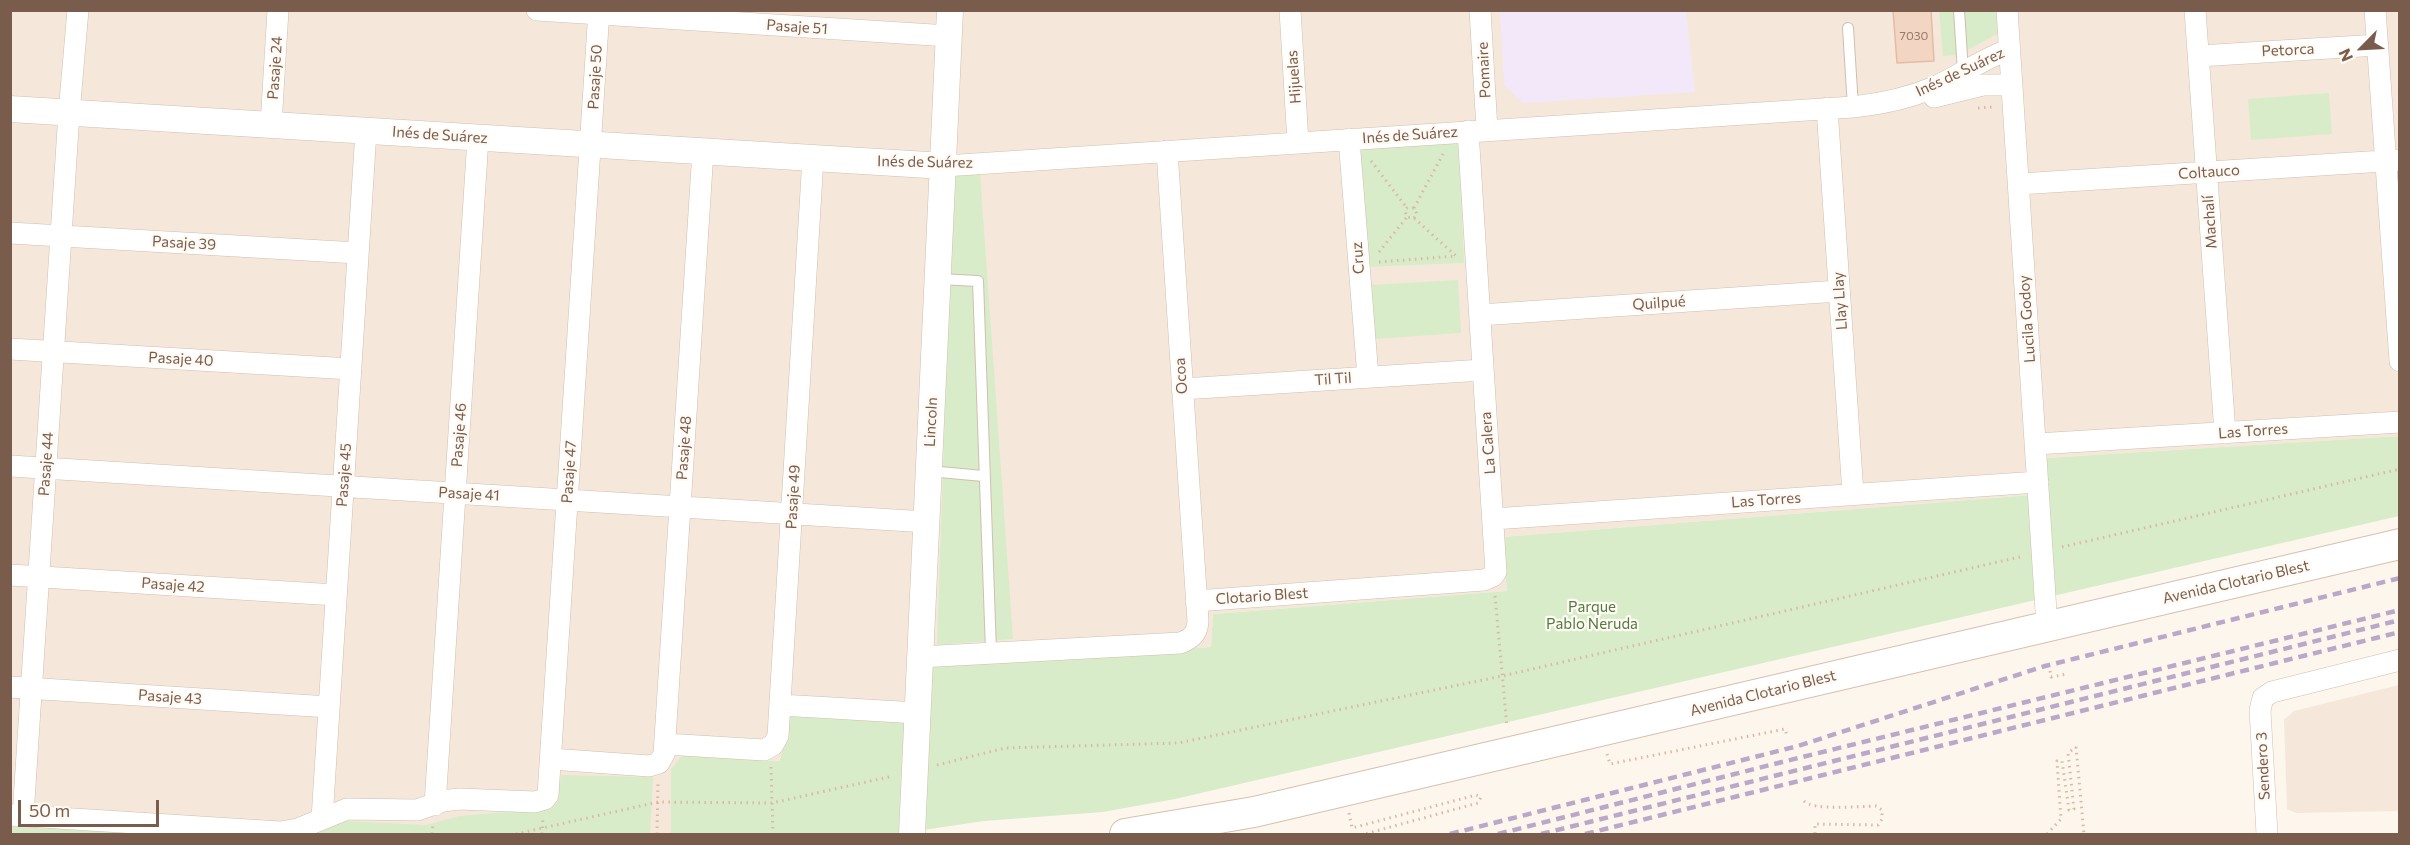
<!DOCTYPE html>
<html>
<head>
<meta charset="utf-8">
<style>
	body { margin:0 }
	#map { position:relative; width:2410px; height:845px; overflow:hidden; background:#fdf6ec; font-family:Commissioner,sans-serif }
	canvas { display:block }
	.frame { position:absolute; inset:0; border:12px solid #7a5c4d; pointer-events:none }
	.north { position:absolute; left:2332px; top:18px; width:60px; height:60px; -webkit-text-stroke:4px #fffaf3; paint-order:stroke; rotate:246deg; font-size:16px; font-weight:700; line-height:24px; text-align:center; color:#7a5c4d }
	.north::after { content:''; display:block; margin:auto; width:21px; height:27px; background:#7a5c4d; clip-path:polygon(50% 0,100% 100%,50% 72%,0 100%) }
	.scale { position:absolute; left:18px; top:800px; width:141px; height:27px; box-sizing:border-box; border:3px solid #7a5c4d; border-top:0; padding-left:8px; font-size:18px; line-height:21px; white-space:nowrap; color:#7a5c4d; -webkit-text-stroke:4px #fffaf3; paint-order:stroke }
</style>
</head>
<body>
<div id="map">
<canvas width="2410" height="845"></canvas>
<div class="frame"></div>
<div class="north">N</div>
<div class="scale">50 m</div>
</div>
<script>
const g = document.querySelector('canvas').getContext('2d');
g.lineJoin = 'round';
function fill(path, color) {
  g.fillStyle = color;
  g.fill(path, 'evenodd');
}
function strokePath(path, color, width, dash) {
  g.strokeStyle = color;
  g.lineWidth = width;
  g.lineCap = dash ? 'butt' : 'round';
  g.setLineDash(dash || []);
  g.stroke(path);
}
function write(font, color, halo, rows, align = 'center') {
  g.font = font + ' Commissioner,sans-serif';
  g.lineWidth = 4.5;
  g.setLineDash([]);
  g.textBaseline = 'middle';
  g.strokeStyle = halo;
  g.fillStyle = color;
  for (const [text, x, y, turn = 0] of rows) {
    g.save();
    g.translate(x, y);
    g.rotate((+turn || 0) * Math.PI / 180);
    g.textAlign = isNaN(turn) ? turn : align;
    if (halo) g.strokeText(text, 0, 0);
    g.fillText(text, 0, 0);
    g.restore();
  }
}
fill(new Path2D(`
	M 10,11 L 2399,11 L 2399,436 L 2046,458 L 2032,495 L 1502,537 L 1507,591 L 1213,614 L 1211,647 L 933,666 L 929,721 L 780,761 L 683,755 L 671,834 L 11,834 Z
	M 2399,685 L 2399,811 L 2296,813 L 2287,809 L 2284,720 L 2294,711 Z`), '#f5e8da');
fill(new Path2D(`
	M 1500,11 L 1686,11 L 1695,92 L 1523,103 L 1504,85 Z`), '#f3e8fa');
fill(new Path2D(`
	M 1939,11 L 1999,11 L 2001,32 L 1958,55 L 1943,56 Z
	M 2329,93 L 2332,134 L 2251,140 L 2248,99 Z
	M 1459,140 L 1464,263 L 1365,267 L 1359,144 Z
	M 980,173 L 1013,639 L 937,645 L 953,174 Z
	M 1458,280 L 1461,333 L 1374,339 L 1370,285 Z
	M 2399,436 L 2399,516 L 1175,799 L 1103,812 L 984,821 L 896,834 L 671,834 L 671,769 L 683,755 L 780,761 L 790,717 L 929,721 L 933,666 L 1211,647 L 1213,614 L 1507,591 L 1502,537 L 2032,495 L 2046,458 Z
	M 562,775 L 653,777 L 650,834 L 306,834 L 343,821 L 426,825 L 459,816 L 543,809 L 552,802 Z
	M 11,827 L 168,834 L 11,834 Z`), '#d8ecc9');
const building = new Path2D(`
	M 1893,10 L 1931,10 L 1934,61 L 1897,63 Z`);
fill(building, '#f3d5c3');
strokePath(building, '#e6bba3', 1.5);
const service = new Path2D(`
	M 1959,10 L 1963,72
	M 1848,28 L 1853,107
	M 938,279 L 978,281 L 991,652
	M 929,471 L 983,476`);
const minor = new Path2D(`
	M 537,10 L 949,36
	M 1290,10 L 1298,143
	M 1480,10 L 1487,130
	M 2007,10 L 2047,627
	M 2195,10 L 2225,433
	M 2375,10 L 2400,361
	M 2199,56 L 2378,45
	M 1934,97 L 1983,85 L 2012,85
	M 1827,108 L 1853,494
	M 271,125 L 278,10
	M 1349,139 L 1368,377
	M 944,166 L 1853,107 C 1881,104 1909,98 1935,87 C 1960,75 1983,59 2010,49
	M 2019,184 L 2400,160
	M 10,233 L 358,253
	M 1480,315 L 1839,291
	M 10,349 L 351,369
	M 1182,389 L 1483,370
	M 2036,444 L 2400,422
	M 10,466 L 927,522
	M 1493,519 L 2038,482
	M 10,575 L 336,595
	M 1196,601 L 1484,580 L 1493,576 L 1496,572 L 1468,131
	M 920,657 L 1180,643 C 1191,639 1197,634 1198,622 L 1167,151
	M 10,687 L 329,707
	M 780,705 L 918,713
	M 665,744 L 764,750 L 773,745 L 778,736 L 813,158
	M 551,759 L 649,766 L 659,763 L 664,754 L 703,151
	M 435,805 L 478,138
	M 10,815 L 280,832 L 298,829 L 347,809 L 417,810 L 443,801 L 459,799 L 535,802 L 545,799 L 548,795 L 599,10
	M 23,816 L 69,113 L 78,10
	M 322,819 L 366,131
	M 2267,834 L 2260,710 L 2263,698 L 2272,692 L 2400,660`);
const tertiary = new Path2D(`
	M 10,109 L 944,166
	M 912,834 L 950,10`);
const secondary = new Path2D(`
	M 1125,834 L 1254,812 L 2400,544`);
strokePath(service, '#d1beb0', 12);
strokePath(minor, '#d1beb0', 22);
strokePath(tertiary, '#d1beb0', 27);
strokePath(secondary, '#d6c0b0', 32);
strokePath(new Path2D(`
	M 1978,108 L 1993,107
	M 1371,161 L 1407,208
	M 1414,208 L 1443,154
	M 1414,218 L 1417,214 L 1414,208 L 1407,208 L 1405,211 L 1407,217 L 1414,218 L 1456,256
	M 1379,252 L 1407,217
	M 1379,262 L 1456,256
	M 2062,547 L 2400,469
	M 1495,596 L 1507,727
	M 2050,671 L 2051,677 L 2067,674
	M 2076,747 L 2084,834
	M 1607,754 L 1610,764 L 1785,729 L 1787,736
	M 937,765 L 1005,748 L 1178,743 L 1502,676 L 2024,556
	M 771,767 L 773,834
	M 1804,801 C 1813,811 1861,806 1876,806 L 1882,810 L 1882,819 L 1878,825 L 1815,824 L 1815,834
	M 1349,813 L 1352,828 L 1476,795 L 1481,797 L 1478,803 L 1365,834
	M 432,834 L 433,824
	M 516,834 L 658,802 L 772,803 L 893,776
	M 542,834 L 543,818
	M 657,834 L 658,782
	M 2047,834 L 2061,819 L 2057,761 L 2062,761 L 2069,810 L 2074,809 L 2068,753 L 2076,747`), '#d9b8a5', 3, [1.5, 4.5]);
strokePath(service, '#fff', 10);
strokePath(minor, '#fff', 21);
strokePath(tertiary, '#fff', 26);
strokePath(secondary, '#fff', 30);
strokePath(new Path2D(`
	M 1450,834 L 1798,746 L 2045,666 L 2400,578
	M 1498,834 L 1782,762 L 2400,610
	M 1541,834 L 2400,620
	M 1585,834 L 2400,632`), '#b9a8c9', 4.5, [9, 6]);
write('12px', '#987a6a', null, [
	["7030",1914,36]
]);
write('15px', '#7a5c4d', '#fffaf3', [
	["Pasaje 51",797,27,4],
	["Petorca",2288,50,-3],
	["Pasaje 24",275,68,-86],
	["Pomaire",1484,70,-93],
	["Inés de Suárez",1960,72,-25],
	["Pasaje 50",595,77,-87],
	["Hijuelas",1294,77,-94],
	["Inés de Suárez",440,135,4],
	["Inés de Suárez",1410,135,-4],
	["Inés de Suárez",925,162,1],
	["Coltauco",2209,172,-4],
	["Machalí",2210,222,-94],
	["Pasaje 39",184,243,3],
	["Cruz",1358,258,-94],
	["Llay Llay",1840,301,-94],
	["Quilpué",1659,303,-4],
	["Lucila Godoy",2027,319,-94],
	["Pasaje 40",181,359,3],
	["Ocoa",1181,376,-94],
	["Til Til",1333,379,-4],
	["Lincoln",931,422,-87],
	["Las Torres",2253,431,-4],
	["Pasaje 46",459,435,-86],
	["La Calera",1488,443,-94],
	["Pasaje 48",684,448,-86],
	["Pasaje 44",46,464,-86],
	["Pasaje 47",569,472,-86],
	["Pasaje 45",344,475,-86],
	["Pasaje 41",469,494,3],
	["Pasaje 49",793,497,-87],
	["Las Torres",1766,500,-4],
	["Avenida Clotario Blest",2236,582,-13],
	["Pasaje 42",173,585,4],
	["Clotario Blest",1262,596,-4],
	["Avenida Clotario Blest",1763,693,-14],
	["Pasaje 43",170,697,4],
	["Sendero 3",2263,766,-93]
]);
write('15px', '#537a41', '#fffaf3', [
	["Parque",1592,607],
	["Pablo Neruda",1592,624]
]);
</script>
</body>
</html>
